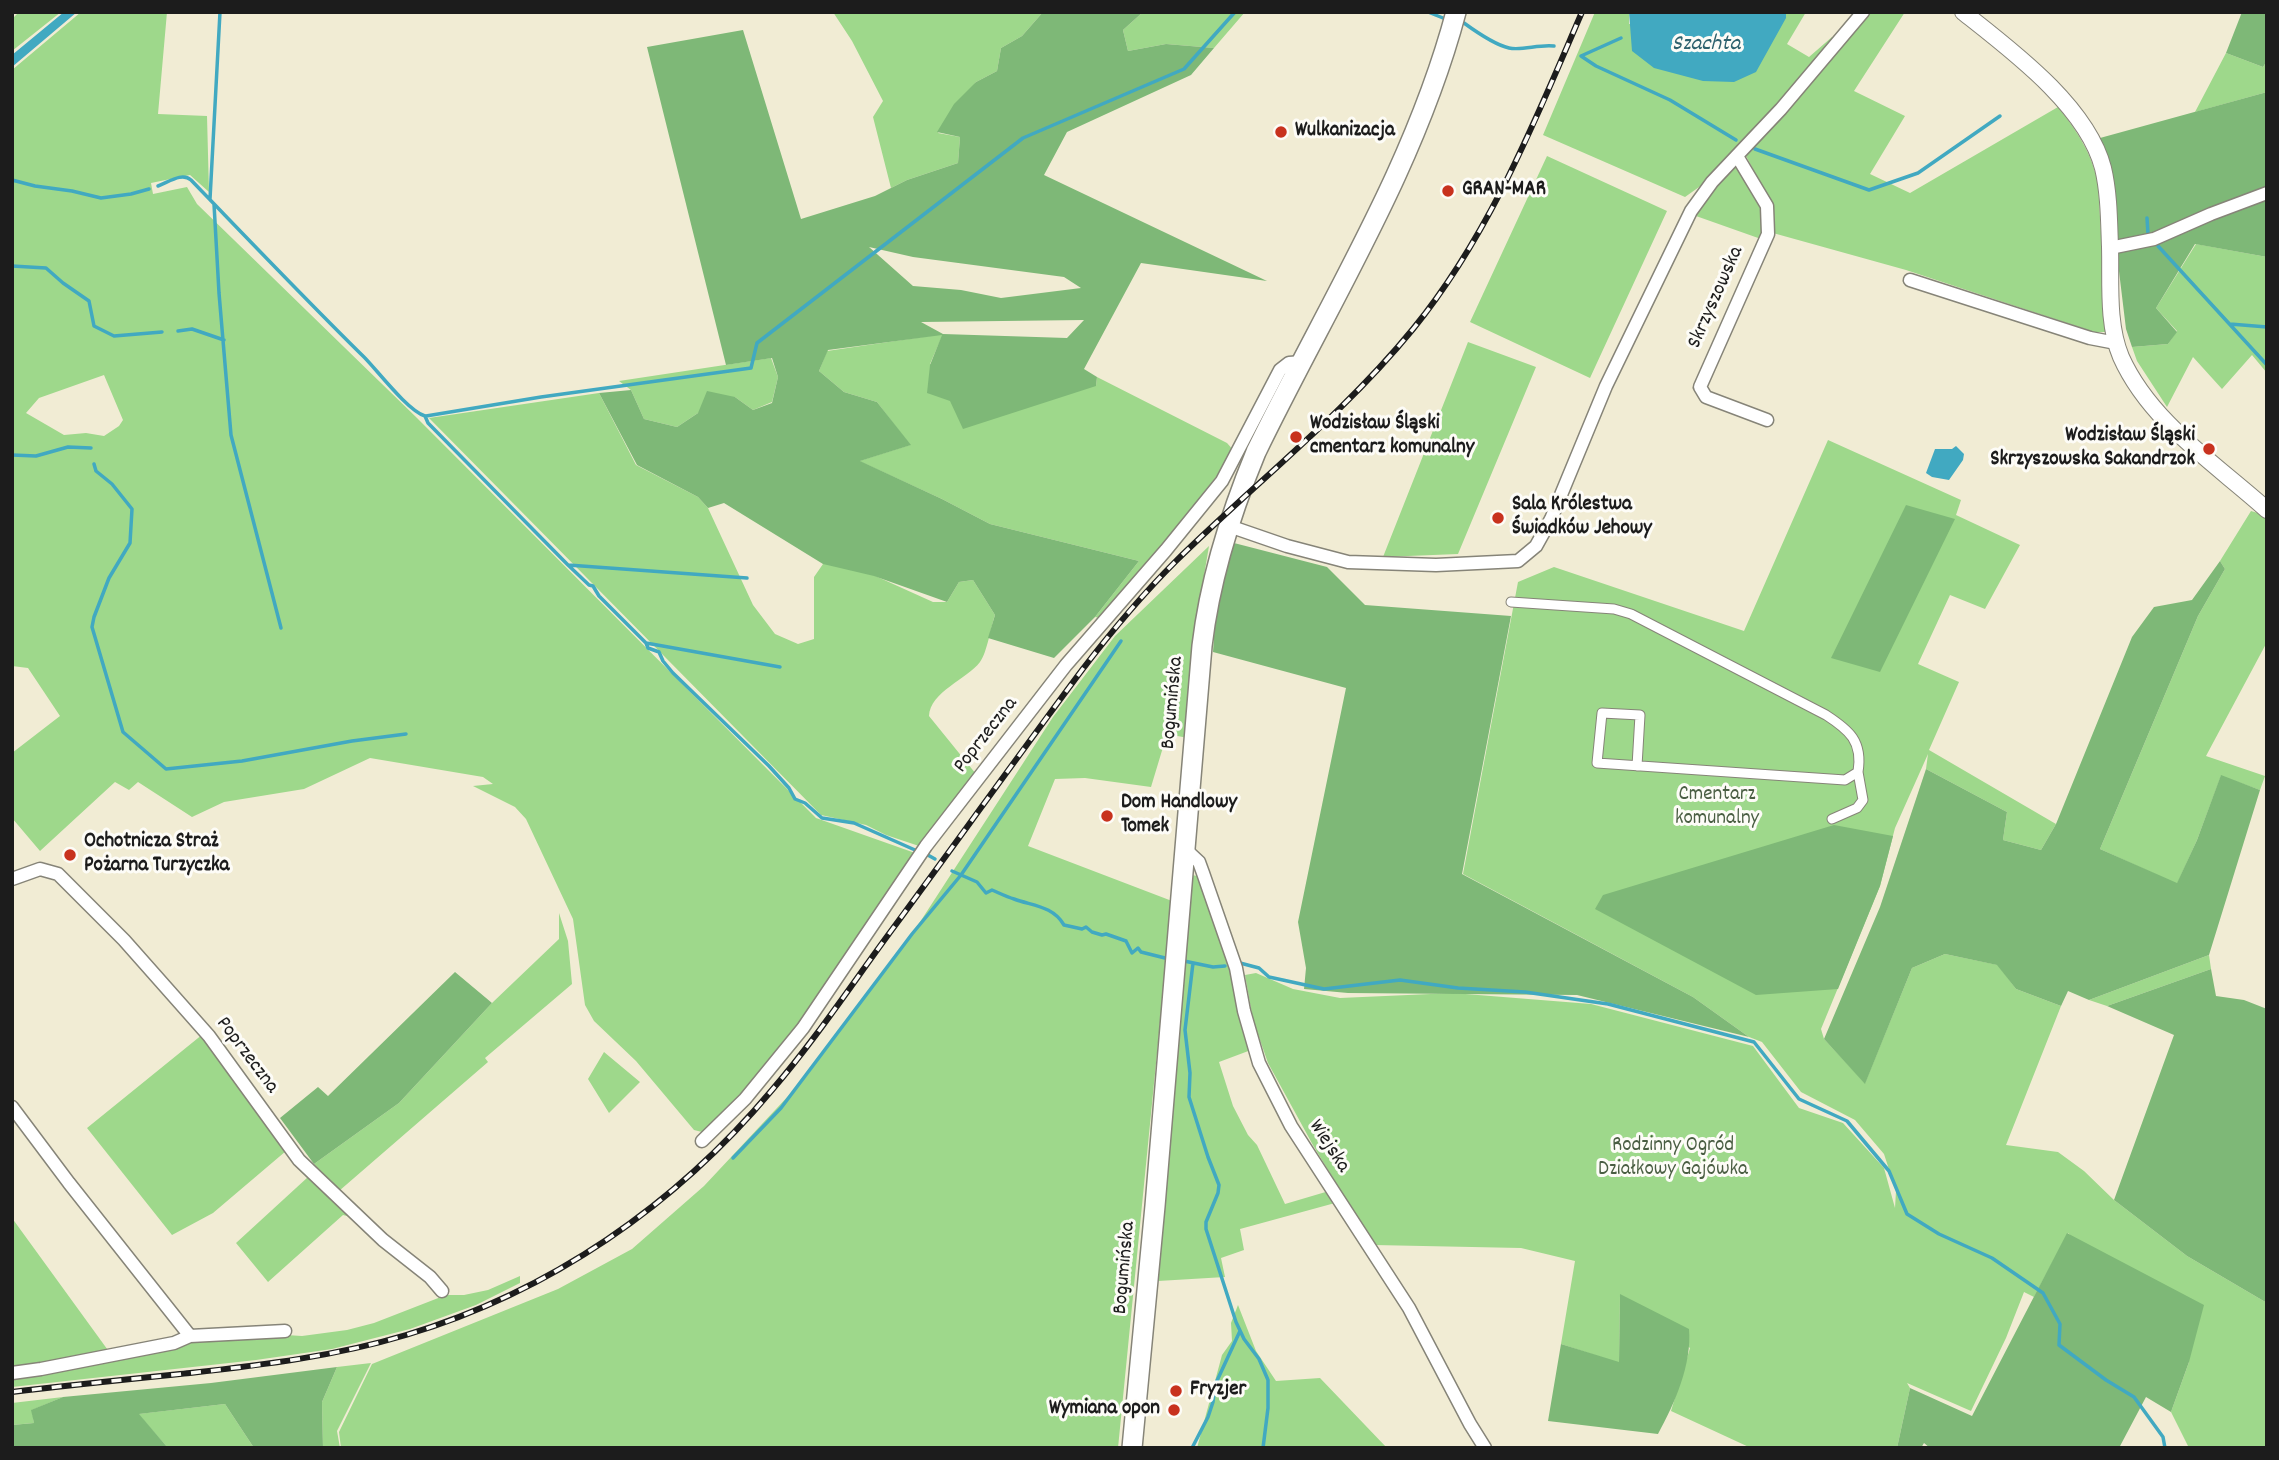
<!DOCTYPE html>
<html>
<head>
<meta charset="utf-8">
<style>
	body { margin:0 }
	#map { position:relative; width:2279px; height:1460px; overflow:hidden; background:#f1ecd4; font-family:Dekko,sans-serif }
	canvas { display:block }
	.frame { position:absolute; inset:0; border:14px solid #1c1c1c; pointer-events:none }
</style>
</head>
<body>
<div id="map">
<canvas width="2279" height="1460"></canvas>
<div class="frame"></div>
</div>
<script>
const g = document.querySelector('canvas').getContext('2d');
g.lineJoin = 'round';
function fill(path, color) {
  g.fillStyle = color;
  g.fill(path, 'evenodd');
}
function strokePath(path, color, width, dash) {
  g.strokeStyle = color;
  g.lineWidth = width;
  g.lineCap = dash ? 'butt' : 'round';
  g.setLineDash(dash || []);
  g.stroke(path);
}
function write(font, color, halo, rows, align = 'center') {
  g.font = font + ' Dekko,sans-serif';
  g.lineWidth = 6;
  g.setLineDash([]);
  g.textBaseline = 'middle';
  g.strokeStyle = halo;
  g.fillStyle = color;
  for (const [text, x, y, turn = 0] of rows) {
    g.save();
    g.translate(x, y);
    g.rotate((+turn || 0) * Math.PI / 180);
    g.textAlign = isNaN(turn) ? turn : align;
    if (halo) g.strokeText(text, 0, 0);
    g.fillText(text, 0, 0);
    g.restore();
  }
}
fill(new Path2D(`
	M 19,12 L 61,12 L 12,51 L 12,19 Z
	M 81,12 L 167,12 L 158,114 L 207,116 L 209,192 L 190,175 L 151,183 L 153,194 L 187,187 L 197,204 L 417,418 L 816,818 L 915,853 L 812,1007 L 753,1085 L 706,1133 L 694,1130 L 636,1061 L 594,1021 L 585,1005 L 573,919 L 526,819 L 515,807 L 473,786 L 493,784 L 483,777 L 370,758 L 304,789 L 224,802 L 192,817 L 138,782 L 129,790 L 115,782 L 40,851 L 12,818 L 12,753 L 60,716 L 28,668 L 12,666 L 12,70 ZM 104,375 L 123,420 L 119,426 L 104,436 L 86,433 L 64,435 L 26,413 L 39,398 Z
	M 833,12 L 1043,12 L 1022,36 L 1001,48 L 997,71 L 976,82 L 938,133 L 960,137 L 958,163 L 907,180 L 891,188 L 873,117 L 883,101 L 852,41 Z
	M 1143,12 L 1245,12 L 1214,48 L 1166,44 L 1128,51 L 1123,30 Z
	M 1595,12 L 1629,12 L 1629,24 L 1786,18 L 1786,12 L 1806,12 L 1787,44 L 1809,57 L 1832,37 L 1837,40 L 1709,180 L 1685,197 L 1543,135 Z
	M 1870,12 L 1905,12 L 1854,91 L 1905,116 L 1870,174 L 1910,193 L 2058,107 C 2077,131 2092,153 2098,184 L 2107,332 L 2094,332 L 1906,270 L 1773,233 L 1772,204 L 1746,156 L 1786,112 Z
	M 2226,53 L 2263,67 L 2267,61 L 2267,92 L 2195,112 Z
	M 1547,156 L 1667,211 L 1590,378 L 1470,322 Z
	M 1735,164 L 1764,208 L 1761,239 L 1696,216 L 1716,185 Z
	M 2196,244 L 2267,257 L 2267,373 L 2252,355 L 2222,389 L 2193,357 L 2167,407 L 2137,361 L 2132,347 L 2168,344 L 2177,331 L 2156,308 Z
	M 943,334 L 930,364 L 1096,386 L 1097,377 L 1227,443 L 1235,452 L 1167,541 L 1100,618 L 1095,617 L 1139,561 L 990,524 L 942,499 L 859,461 L 910,445 L 877,402 L 844,392 L 819,371 L 827,351 Z
	M 1468,342 L 1536,367 L 1458,554 L 1383,557 Z
	M 771,358 L 778,377 L 772,402 L 753,410 L 735,397 L 698,413 L 677,427 L 644,419 L 631,390 L 619,381 Z
	M 599,393 L 636,465 L 698,497 L 708,508 L 753,605 L 775,634 L 798,644 L 814,639 L 814,577 L 823,564 L 840,560 L 933,602 L 947,602 L 959,582 L 973,580 L 995,615 C 991,626 987,653 980,662 C 967,679 930,692 929,716 L 976,774 L 919,846 L 886,835 L 866,825 L 821,815 L 429,418 Z
	M 1828,440 L 1961,500 L 1956,515 L 2020,545 L 1985,609 L 1950,595 L 1918,664 L 1959,682 L 1929,750 L 2056,824 L 2041,850 L 2003,840 L 2007,812 L 1926,769 L 1928,754 L 1895,828 L 1880,886 L 1821,1029 L 1824,1039 L 1865,1083 L 1912,968 L 1945,954 L 1998,965 L 2016,989 L 2061,1006 L 2006,1145 L 2058,1152 L 2084,1171 L 2114,1200 L 2187,1256 L 2267,1303 L 2267,1448 L 2189,1448 L 2171,1412 L 2189,1362 L 2068,1233 L 2034,1297 L 2024,1292 L 2006,1338 L 1971,1411 L 1907,1383 L 1910,1388 L 1897,1448 L 1751,1448 L 1671,1411 L 1690,1348 L 1620,1295 L 1619,1363 L 1561,1344 L 1575,1261 L 1521,1248 L 1374,1245 L 1314,1147 L 1268,1063 L 1253,1020 L 1245,975 L 1256,973 L 1293,989 L 1340,998 L 1453,993 L 1591,1004 L 1753,1046 L 1799,1108 L 1843,1123 L 1884,1168 L 1895,1208 L 1896,1191 L 1884,1154 L 1855,1120 L 1801,1092 L 1762,1042 L 1749,1037 L 1693,997 L 1463,874 L 1518,582 L 1554,567 L 1744,631 Z
	M 2251,511 L 2261,514 L 2267,520 L 2267,642 L 2206,756 L 2265,776 L 2260,790 L 2221,776 L 2197,840 L 2177,884 L 2100,849 L 2198,616 L 2225,569 L 2220,561 Z
	M 1209,546 L 1193,641 L 1188,738 L 1167,734 L 1151,787 L 1085,778 L 1055,779 L 1028,846 L 1172,901 L 1118,1448 L 341,1448 L 339,1432 L 372,1364 L 558,1289 L 632,1249 L 704,1186 L 805,1078 L 920,922 L 1053,717 L 1115,636 Z
	M 1191,875 L 1198,876 L 1233,968 L 1251,1050 L 1219,1062 L 1233,1106 L 1248,1135 L 1257,1145 L 1285,1204 L 1329,1191 L 1335,1203 L 1240,1229 L 1244,1250 L 1221,1258 L 1225,1277 L 1158,1281 Z
	M 559,913 L 568,941 L 572,984 L 485,1058 L 488,1062 L 339,1191 L 314,1164 L 399,1103 L 492,1003 L 559,939 Z
	M 2209,955 L 2211,969 L 2107,1006 L 2089,1000 Z
	M 203,1034 L 286,1151 L 213,1213 L 172,1235 L 87,1128 Z
	M 604,1052 L 640,1082 L 609,1113 L 588,1079 Z
	M 308,1177 L 355,1218 L 343,1215 L 268,1282 L 236,1243 Z
	M 12,1218 L 110,1353 L 12,1367 Z
	M 520,1276 L 520,1283 L 476,1305 L 410,1329 L 332,1349 L 256,1360 L 12,1387 L 12,1377 L 190,1340 L 270,1334 L 302,1336 L 347,1330 L 374,1323 L 446,1295 L 464,1295 L 488,1290 Z
	M 1238,1305 L 1256,1351 L 1276,1381 L 1320,1378 L 1387,1448 L 1197,1448 L 1222,1355 L 1232,1341 L 1231,1323 Z
	M 371,1363 L 337,1431 L 340,1448 L 323,1448 L 322,1402 L 337,1367 Z
	M 63,1397 L 32,1410 L 34,1423 L 12,1425 L 12,1403 Z
	M 225,1404 L 254,1448 L 168,1448 L 138,1414 Z`), '#9ed88b');
fill(new Path2D(`
	M 1043,12 L 1143,12 L 1123,30 L 1128,51 L 1166,44 L 1214,48 L 1191,75 L 1067,132 L 1044,175 L 1267,281 L 1141,263 L 1084,369 L 1097,377 L 1096,386 L 963,429 L 950,401 L 927,393 L 930,365 L 942,335 L 828,350 L 819,371 L 844,392 L 877,402 L 911,445 L 860,461 L 942,499 L 990,524 L 1139,561 L 1095,617 L 1054,658 L 988,638 L 995,615 L 973,580 L 959,582 L 947,602 L 874,576 L 823,564 L 724,503 L 708,508 L 698,497 L 637,465 L 599,393 L 631,390 L 644,419 L 677,427 L 698,413 L 707,391 L 735,397 L 753,410 L 772,403 L 778,377 L 772,358 L 726,365 L 647,47 L 743,30 L 801,219 L 875,196 L 907,180 L 958,163 L 960,137 L 937,132 L 954,104 L 976,82 L 997,71 L 1001,48 L 1022,36 ZM 869,247 L 913,257 L 1064,277 L 1081,288 L 1001,298 L 961,290 L 913,286 ZM 1084,320 L 1067,338 L 943,334 L 921,322 Z
	M 2242,12 L 2267,12 L 2267,61 L 2263,67 L 2226,53 Z
	M 2267,92 L 2267,257 L 2195,244 L 2156,308 L 2177,332 L 2168,344 L 2132,347 L 2126,329 L 2114,230 L 2100,138 Z
	M 1906,505 L 1955,519 L 1880,672 L 1831,658 Z
	M 1234,543 L 1327,567 L 1365,605 L 1511,616 L 1462,874 L 1693,997 L 1749,1037 L 1577,995 L 1348,993 L 1304,989 L 1306,968 L 1298,922 L 1346,688 L 1213,652 L 1217,591 Z
	M 2220,561 L 2225,569 L 2198,616 L 2100,849 L 2177,883 L 2197,840 L 2221,775 L 2260,790 L 2209,955 L 2089,1000 L 2068,991 L 2061,1006 L 2016,989 L 1997,965 L 1945,954 L 1912,968 L 1865,1084 L 1824,1039 L 1880,907 L 1926,769 L 2007,812 L 2003,840 L 2041,850 L 2056,824 L 2132,637 L 2154,607 L 2192,600 Z
	M 1834,825 L 1893,836 L 1880,886 L 1838,989 L 1756,995 L 1595,909 L 1603,895 Z
	M 2211,969 L 2216,996 L 2244,1000 L 2267,1009 L 2267,1303 L 2187,1256 L 2114,1200 L 2174,1035 L 2107,1006 Z
	M 455,972 L 492,1003 L 399,1103 L 314,1164 L 280,1118 L 318,1087 L 328,1096 Z
	M 2067,1233 L 2204,1305 L 2189,1362 L 2171,1412 L 2146,1397 L 2119,1448 L 1930,1448 L 1924,1443 L 1921,1448 L 1897,1448 L 1910,1388 L 1972,1416 Z
	M 1620,1294 L 1689,1329 C 1692,1364 1675,1403 1658,1434 L 1548,1421 L 1561,1344 L 1619,1362 Z
	M 337,1367 L 322,1402 L 323,1448 L 254,1448 L 225,1404 L 139,1414 L 168,1448 L 12,1448 L 12,1425 L 34,1423 L 31,1410 L 63,1397 L 211,1383 Z`), '#7eb877');
fill(new Path2D(`
	M 64,12 L 77,12 L 12,67 L 12,55 Z
	M 1629,12 L 1786,12 L 1786,18 L 1756,72 L 1734,82 L 1703,81 L 1654,68 L 1632,51 Z
	M 1956,446 L 1964,454 L 1963,460 L 1949,480 L 1932,477 L 1926,473 L 1935,449 L 1952,449 Z`), '#41a9c1');
strokePath(new Path2D(`
	M 1428,12 L 1443,18
	M 1464,23 C 1475,31 1496,45 1509,48 C 1522,51 1539,44 1554,46
	M 1581,56 L 1596,66 L 1670,100 L 1736,140
	M 1581,56 L 1621,38
	M 1755,149 L 1869,190 L 1918,173 L 2000,116
	M 12,180 L 35,186 L 72,191 L 101,198 L 131,194 L 149,189
	M 158,186 C 169,182 182,172 191,180 C 248,239 305,299 364,357 C 377,370 408,411 425,416 L 428,423 L 568,565 L 589,585 L 593,586 L 599,596 L 646,643 L 648,648 L 659,652 L 663,661 L 673,673 L 769,766 L 789,788 L 795,799 L 805,803 L 822,818 L 854,823 L 915,850
	M 210,199 L 220,12
	M 214,204 L 219,293 L 231,435 L 281,628
	M 2147,218 L 2148,234
	M 2158,246 L 2267,365
	M 12,266 L 46,268 L 63,283 L 89,301 L 94,326 L 114,336 L 162,332
	M 2230,324 L 2267,327
	M 178,331 L 192,329 L 224,340
	M 426,416 L 541,397 L 751,368 L 757,343 L 1023,138 L 1184,69 L 1235,12
	M 12,455 L 36,456 L 68,447 L 91,448
	M 94,464 L 96,471 L 112,484 L 132,509 L 130,543 L 109,578 L 94,617 L 92,627 L 123,732 L 166,769 L 242,761 L 352,741 L 406,734
	M 568,565 L 747,578
	M 646,643 L 780,667
	M 926,854 L 935,859
	M 952,871 L 977,882 L 986,893 L 992,890 C 999,893 1007,897 1014,899 C 1033,906 1053,906 1064,925 L 1082,929 L 1086,927 L 1092,932 L 1102,935 L 1106,934 L 1126,941 L 1132,953 L 1138,948 L 1141,952 L 1165,958
	M 1184,961 L 1213,967 L 1225,966
	M 1193,963 L 1185,1030 L 1190,1073 L 1189,1097 L 1208,1157 L 1219,1185 L 1218,1193 L 1206,1222 L 1206,1229 L 1236,1322 L 1244,1339 L 1259,1359 L 1268,1380 L 1268,1408 L 1263,1448
	M 1240,963 L 1259,968 L 1269,977 L 1324,989 L 1400,980 L 1458,988 L 1525,992 L 1608,1004 L 1754,1042 L 1799,1099 L 1847,1121 L 1889,1171 L 1907,1214 L 1939,1234 L 1992,1258 L 2043,1293 L 2060,1324 L 2059,1345 L 2106,1380 L 2134,1397 L 2163,1437 L 2165,1448
	M 733,1158 L 781,1108 L 912,934 L 961,875 L 1121,641
	M 1192,1448 L 1208,1417 L 1213,1402 L 1215,1385 L 1240,1331`), '#41a9c1', 3.5);
const pedestrian = new Path2D(`
	M 1511,602 L 1614,609 L 1631,614 L 1826,715 C 1849,730 1863,741 1858,772 L 1845,780 L 1597,763 L 1602,713 L 1640,715 L 1637,766
	M 1832,819 L 1857,808 L 1863,800 L 1858,772`);
const minor = new Path2D(`
	M 1737,156 L 1767,206 L 1768,234 L 1700,387 L 1706,397 L 1767,420
	M 2110,248 L 2154,239 L 2211,214 L 2267,193
	M 1910,280 L 2090,338 L 2116,343
	M 1229,526 L 1287,546 L 1348,562 L 1436,565 L 1518,561 L 1536,546 L 1551,519 L 1606,386 L 1691,211 L 1712,182 L 1781,109 L 1863,12
	M 1185,849 L 1199,862 L 1203,873 L 1236,968 L 1244,1011 L 1259,1063 L 1291,1126 L 1409,1308 L 1470,1424 L 1485,1448
	M 12,879 L 40,869 L 58,874 L 124,940 L 209,1036 L 299,1160 L 383,1240 L 430,1277 L 442,1291
	M 12,1107 L 69,1183 L 190,1336
	M 702,1141 L 745,1099 L 803,1028 L 926,846 L 1066,665 L 1166,550 L 1222,481 L 1280,370 L 1289,363 L 1303,362
	M 12,1373 L 41,1369 L 174,1343 L 190,1336 L 285,1331`);
const tertiary = new Path2D(`
	M 1963,12 C 2011,50 2087,106 2103,168 C 2109,193 2109,221 2110,247 C 2111,282 2107,324 2121,357 C 2150,422 2216,464 2267,510`);
const primary = new Path2D(`
	M 1132,1448 L 1155,1206 L 1202,646 C 1210,578 1230,515 1256,452 C 1326,307 1414,170 1456,12`);
strokePath(pedestrian, '#868478', 11);
strokePath(minor, '#868478', 15);
strokePath(tertiary, '#868478', 18);
strokePath(primary, '#868478', 22);
strokePath(pedestrian, '#fff', 9);
strokePath(minor, '#fff', 12);
strokePath(tertiary, '#fff', 16);
strokePath(primary, '#fff', 19);
const rail = new Path2D(`
	M 12,1392 C 71,1385 131,1379 190,1373 C 263,1365 336,1356 406,1335 C 550,1292 676,1205 772,1090 C 815,1040 852,984 891,931 C 955,844 1018,756 1082,670 C 1111,632 1141,596 1175,562 C 1254,484 1343,415 1413,329 C 1490,234 1534,123 1582,12`);
strokePath(rail, '#1c1c1c', 6);
strokePath(rail, '#fdfcf7', 3.5, [10]);
for (const [x, y, r, color] of [
	[1281,132,7,"#c8321e"],
	[1448,191,7,"#c8321e"],
	[1296,437,7,"#c8321e"],
	[2209,449,7,"#c8321e"],
	[1498,518,7,"#c8321e"],
	[1107,816,7,"#c8321e"],
	[70,855,7,"#c8321e"],
	[1176,1391,7,"#c8321e"],
	[1174,1410,7,"#c8321e"]
]) {
  const dot = new Path2D();
  dot.arc(x, y, r, 0, 2 * Math.PI);
  g.fillStyle = color;
  g.fill(dot);
  strokePath(dot, '#fdfcf7', 2.5);
}
write('bold 21px', '#1c1c1c', '#fdfcf7', [
	["Wulkanizacja",1295,132],
	["GRAN-MAR",1462,191],
	["Wodzisław Śląski",1310,425],
	["cmentarz komunalny",1310,449],
	["Wodzisław Śląski",2195,437,"right"],
	["Skrzyszowska Sakandrzok",2195,461,"right"],
	["Sala Królestwa",1512,506],
	["Świadków Jehowy",1512,530],
	["Dom Handlowy",1121,804],
	["Tomek",1121,828],
	["Ochotnicza Straż",84,843],
	["Pożarna Turzyczka",84,867],
	["Fryzjer",1190,1391],
	["Wymiana opon",1160,1410,"right"]
], 'left');
write('21px', '#1c1c1c', '#fdfcf7', [
	["Skrzyszowska",1717,298,-66],
	["Bogumińska",1174,703,-85],
	["Poprzeczna",987,736,-52],
	["Poprzeczna",246,1056,53],
	["Wiejska",1328,1147,57],
	["Bogumińska",1126,1268,-85]
]);
write('21px', '#4a5e43', '#fdfcf7', [
	["Cmentarz",1717,796],
	["komunalny",1717,820],
	["Rodzinny Ogród",1673,1147],
	["Działkowy Gajówka",1673,1171]
]);
write('italic 23px', '#2e626e', '#fdfcf7', [
	["Szachta",1706,46]
]);
</script>
</body>
</html>
